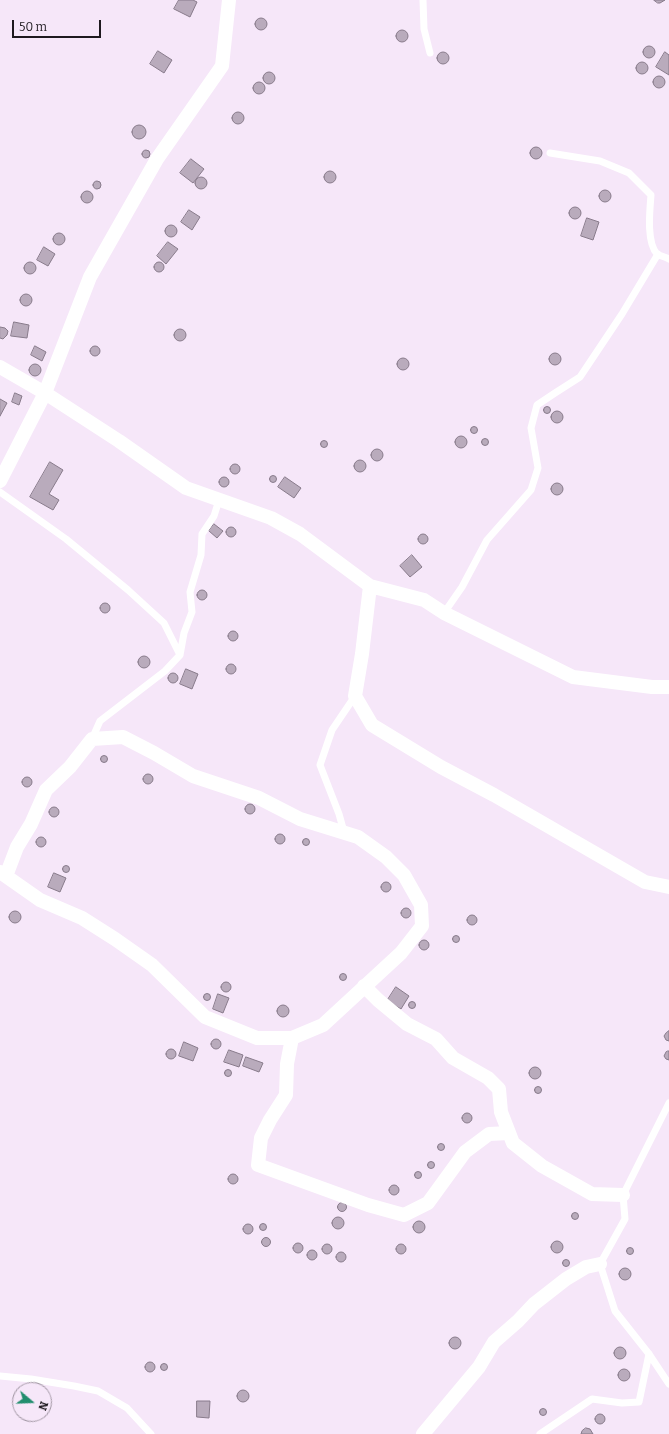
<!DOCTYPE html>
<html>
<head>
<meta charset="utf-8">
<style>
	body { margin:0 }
	#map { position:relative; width:669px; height:1434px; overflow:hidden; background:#f6e7f9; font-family:Bitter,serif }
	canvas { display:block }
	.north { position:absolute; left:12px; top:1382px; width:40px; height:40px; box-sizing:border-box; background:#f6e7f9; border:1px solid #a095a2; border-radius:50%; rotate:109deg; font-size:11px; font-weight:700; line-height:16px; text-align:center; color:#1e191f }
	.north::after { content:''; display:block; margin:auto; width:14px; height:18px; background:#218e6e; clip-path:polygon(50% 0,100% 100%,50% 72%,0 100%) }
	.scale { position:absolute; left:12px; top:20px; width:89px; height:18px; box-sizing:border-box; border:2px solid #1e191f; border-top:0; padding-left:5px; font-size:12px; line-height:14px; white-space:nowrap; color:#1e191f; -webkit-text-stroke:3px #f6e7f9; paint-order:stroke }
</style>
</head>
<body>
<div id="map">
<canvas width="669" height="1434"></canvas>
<div class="north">N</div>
<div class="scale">50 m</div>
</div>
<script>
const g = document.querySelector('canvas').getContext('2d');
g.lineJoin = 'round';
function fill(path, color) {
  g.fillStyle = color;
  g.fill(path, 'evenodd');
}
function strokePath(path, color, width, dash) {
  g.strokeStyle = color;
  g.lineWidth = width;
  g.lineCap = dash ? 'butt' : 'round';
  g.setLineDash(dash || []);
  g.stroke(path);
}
const building = new Path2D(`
	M 179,0 L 193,0 L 197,2 L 190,17 L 174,9 Z
	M 654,0 L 665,0 L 660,3 L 658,3 Z
	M255 24a6 6 0 1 1 12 0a6 6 0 1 1-12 0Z
	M396 36a6 6 0 1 1 12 0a6 6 0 1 1-12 0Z
	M643 52a6 6 0 1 1 12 0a6 6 0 1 1-12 0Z
	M 158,51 L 172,60 L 164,73 L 150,64 Z
	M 665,52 L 669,55 L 669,75 L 656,67 Z
	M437 58a6 6 0 1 1 12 0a6 6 0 1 1-12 0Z
	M636 68a6 6 0 1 1 12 0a6 6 0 1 1-12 0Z
	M263 78a6 6 0 1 1 12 0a6 6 0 1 1-12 0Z
	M653 82a6 6 0 1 1 12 0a6 6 0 1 1-12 0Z
	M253 88a6 6 0 1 1 12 0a6 6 0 1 1-12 0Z
	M232 118a6 6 0 1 1 12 0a6 6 0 1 1-12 0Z
	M132 132a7 7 0 1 1 14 0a7 7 0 1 1-14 0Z
	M530 153a6 6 0 1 1 12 0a6 6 0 1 1-12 0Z
	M142 154a4 4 0 1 1 8 0a4 4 0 1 1-8 0Z
	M 191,159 L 204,169 L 193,183 L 180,173 Z
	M324 177a6 6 0 1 1 12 0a6 6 0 1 1-12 0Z
	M195 183a6 6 0 1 1 12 0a6 6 0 1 1-12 0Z
	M93 185a4 4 0 1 1 8 0a4 4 0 1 1-8 0Z
	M599 196a6 6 0 1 1 12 0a6 6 0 1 1-12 0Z
	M81 197a6 6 0 1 1 12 0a6 6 0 1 1-12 0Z
	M569 213a6 6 0 1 1 12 0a6 6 0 1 1-12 0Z
	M 189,210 L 200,217 L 192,230 L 181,222 Z
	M 587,218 L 599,222 L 593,240 L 581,236 Z
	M165 231a6 6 0 1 1 12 0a6 6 0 1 1-12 0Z
	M53 239a6 6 0 1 1 12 0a6 6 0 1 1-12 0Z
	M 168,242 L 178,249 L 166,264 L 157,256 Z
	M 44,247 L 55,254 L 48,266 L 37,260 Z
	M24 268a6 6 0 1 1 12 0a6 6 0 1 1-12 0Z
	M154 267a5 5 0 1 1 10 0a5 5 0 1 1-10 0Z
	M20 300a6 6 0 1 1 12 0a6 6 0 1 1-12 0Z
	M 14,322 L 29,325 L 27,338 L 11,336 Z
	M 0,327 L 5,328 L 8,331 L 7,335 L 3,339 L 0,338 Z
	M174 335a6 6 0 1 1 12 0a6 6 0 1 1-12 0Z
	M 35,346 L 46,352 L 42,361 L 31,355 Z
	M90 351a5 5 0 1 1 10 0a5 5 0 1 1-10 0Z
	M549 359a6 6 0 1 1 12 0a6 6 0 1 1-12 0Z
	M397 364a6 6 0 1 1 12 0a6 6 0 1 1-12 0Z
	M29 370a6 6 0 1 1 12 0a6 6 0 1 1-12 0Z
	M 15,393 L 22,396 L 19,405 L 12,402 Z
	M 0,399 L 7,403 L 0,416 Z
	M543.5 410a3.5 3.5 0 1 1 7 0a3.5 3.5 0 1 1-7 0Z
	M551 417a6 6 0 1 1 12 0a6 6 0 1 1-12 0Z
	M470.5 430a3.5 3.5 0 1 1 7 0a3.5 3.5 0 1 1-7 0Z
	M455 442a6 6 0 1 1 12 0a6 6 0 1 1-12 0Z
	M481.5 442a3.5 3.5 0 1 1 7 0a3.5 3.5 0 1 1-7 0Z
	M320.5 444a3.5 3.5 0 1 1 7 0a3.5 3.5 0 1 1-7 0Z
	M371 455a6 6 0 1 1 12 0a6 6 0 1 1-12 0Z
	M354 466a6 6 0 1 1 12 0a6 6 0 1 1-12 0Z
	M 50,462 L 63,470 L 49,494 L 59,500 L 53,510 L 30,497 Z
	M230 469a5 5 0 1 1 10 0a5 5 0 1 1-10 0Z
	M269.5 479a3.5 3.5 0 1 1 7 0a3.5 3.5 0 1 1-7 0Z
	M 285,477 L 301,488 L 294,498 L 278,487 Z
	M219 482a5 5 0 1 1 10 0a5 5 0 1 1-10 0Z
	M551 489a6 6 0 1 1 12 0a6 6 0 1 1-12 0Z
	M 214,524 L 223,531 L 217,538 L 209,531 Z
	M226 532a5 5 0 1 1 10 0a5 5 0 1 1-10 0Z
	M418 539a5 5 0 1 1 10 0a5 5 0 1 1-10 0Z
	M 412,555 L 422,567 L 410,577 L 400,566 Z
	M197 595a5 5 0 1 1 10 0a5 5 0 1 1-10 0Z
	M100 608a5 5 0 1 1 10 0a5 5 0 1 1-10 0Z
	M228 636a5 5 0 1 1 10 0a5 5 0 1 1-10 0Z
	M138 662a6 6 0 1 1 12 0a6 6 0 1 1-12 0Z
	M226 669a5 5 0 1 1 10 0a5 5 0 1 1-10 0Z
	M 186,669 L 198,674 L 192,689 L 180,684 Z
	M168 678a5 5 0 1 1 10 0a5 5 0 1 1-10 0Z
	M100.5 759a3.5 3.5 0 1 1 7 0a3.5 3.5 0 1 1-7 0Z
	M143 779a5 5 0 1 1 10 0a5 5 0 1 1-10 0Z
	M22 782a5 5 0 1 1 10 0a5 5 0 1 1-10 0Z
	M245 809a5 5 0 1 1 10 0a5 5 0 1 1-10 0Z
	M49 812a5 5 0 1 1 10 0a5 5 0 1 1-10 0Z
	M275 839a5 5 0 1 1 10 0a5 5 0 1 1-10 0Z
	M36 842a5 5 0 1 1 10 0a5 5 0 1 1-10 0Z
	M302.5 842a3.5 3.5 0 1 1 7 0a3.5 3.5 0 1 1-7 0Z
	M62.5 869a3.5 3.5 0 1 1 7 0a3.5 3.5 0 1 1-7 0Z
	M 54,873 L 66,878 L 60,892 L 48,887 Z
	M381 887a5 5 0 1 1 10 0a5 5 0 1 1-10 0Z
	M401 913a5 5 0 1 1 10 0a5 5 0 1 1-10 0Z
	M9 917a6 6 0 1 1 12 0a6 6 0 1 1-12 0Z
	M467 920a5 5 0 1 1 10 0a5 5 0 1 1-10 0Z
	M452.5 939a3.5 3.5 0 1 1 7 0a3.5 3.5 0 1 1-7 0Z
	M419 945a5 5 0 1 1 10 0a5 5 0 1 1-10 0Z
	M339.5 977a3.5 3.5 0 1 1 7 0a3.5 3.5 0 1 1-7 0Z
	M221 987a5 5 0 1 1 10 0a5 5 0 1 1-10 0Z
	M 396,987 L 409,996 L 401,1009 L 387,1001 Z
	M203.5 997a3.5 3.5 0 1 1 7 0a3.5 3.5 0 1 1-7 0Z
	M 218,994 L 229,998 L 223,1013 L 213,1009 Z
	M408.5 1005a3.5 3.5 0 1 1 7 0a3.5 3.5 0 1 1-7 0Z
	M277 1011a6 6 0 1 1 12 0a6 6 0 1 1-12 0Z
	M 669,1031 L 669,1041 L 666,1040 L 664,1036 L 666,1033 Z
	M211 1044a5 5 0 1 1 10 0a5 5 0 1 1-10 0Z
	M 184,1042 L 198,1048 L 193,1061 L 179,1056 Z
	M166 1054a5 5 0 1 1 10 0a5 5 0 1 1-10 0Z
	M 229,1050 L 243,1055 L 239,1067 L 224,1062 Z
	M 668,1051 L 669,1051 L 669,1060 L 666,1059 L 664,1056 L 666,1052 Z
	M 246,1057 L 263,1063 L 259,1072 L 243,1066 Z
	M529 1073a6 6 0 1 1 12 0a6 6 0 1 1-12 0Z
	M224.5 1073a3.5 3.5 0 1 1 7 0a3.5 3.5 0 1 1-7 0Z
	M534.5 1090a3.5 3.5 0 1 1 7 0a3.5 3.5 0 1 1-7 0Z
	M462 1118a5 5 0 1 1 10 0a5 5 0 1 1-10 0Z
	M437.5 1147a3.5 3.5 0 1 1 7 0a3.5 3.5 0 1 1-7 0Z
	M427.5 1165a3.5 3.5 0 1 1 7 0a3.5 3.5 0 1 1-7 0Z
	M414.5 1175a3.5 3.5 0 1 1 7 0a3.5 3.5 0 1 1-7 0Z
	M228 1179a5 5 0 1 1 10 0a5 5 0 1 1-10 0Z
	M389 1190a5 5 0 1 1 10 0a5 5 0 1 1-10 0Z
	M337.5 1207a4.5 4.5 0 1 1 9 0a4.5 4.5 0 1 1-9 0Z
	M571.5 1216a3.5 3.5 0 1 1 7 0a3.5 3.5 0 1 1-7 0Z
	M332 1223a6 6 0 1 1 12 0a6 6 0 1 1-12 0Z
	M413 1227a6 6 0 1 1 12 0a6 6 0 1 1-12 0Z
	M259.5 1227a3.5 3.5 0 1 1 7 0a3.5 3.5 0 1 1-7 0Z
	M243 1229a5 5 0 1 1 10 0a5 5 0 1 1-10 0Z
	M261.5 1242a4.5 4.5 0 1 1 9 0a4.5 4.5 0 1 1-9 0Z
	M551 1247a6 6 0 1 1 12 0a6 6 0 1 1-12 0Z
	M293 1248a5 5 0 1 1 10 0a5 5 0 1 1-10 0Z
	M322 1249a5 5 0 1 1 10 0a5 5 0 1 1-10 0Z
	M396 1249a5 5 0 1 1 10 0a5 5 0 1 1-10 0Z
	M626.5 1251a3.5 3.5 0 1 1 7 0a3.5 3.5 0 1 1-7 0Z
	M307 1255a5 5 0 1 1 10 0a5 5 0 1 1-10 0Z
	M336 1257a5 5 0 1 1 10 0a5 5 0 1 1-10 0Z
	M562.5 1263a3.5 3.5 0 1 1 7 0a3.5 3.5 0 1 1-7 0Z
	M619 1274a6 6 0 1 1 12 0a6 6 0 1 1-12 0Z
	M449 1343a6 6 0 1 1 12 0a6 6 0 1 1-12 0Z
	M614 1353a6 6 0 1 1 12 0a6 6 0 1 1-12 0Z
	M145 1367a5 5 0 1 1 10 0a5 5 0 1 1-10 0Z
	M160.5 1367a3.5 3.5 0 1 1 7 0a3.5 3.5 0 1 1-7 0Z
	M618 1375a6 6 0 1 1 12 0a6 6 0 1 1-12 0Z
	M237 1396a6 6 0 1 1 12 0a6 6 0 1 1-12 0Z
	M 197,1401 L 210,1401 L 209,1418 L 197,1417 Z
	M539.5 1412a3.5 3.5 0 1 1 7 0a3.5 3.5 0 1 1-7 0Z
	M595 1419a5 5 0 1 1 10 0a5 5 0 1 1-10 0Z
	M 586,1428 L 590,1429 L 593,1434 L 581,1434 L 582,1431 Z`);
fill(building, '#b9abbc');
strokePath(building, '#887b8b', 1);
strokePath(new Path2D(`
	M 423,0 L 424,29 L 430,53
	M 550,153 L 600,161 L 629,173 L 651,195 C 650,209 646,242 657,254 C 660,256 666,257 669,259
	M 0,492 L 66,539 L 128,590 L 164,623 L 180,655
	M 444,613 L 462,587 L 487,540 L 531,490 L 538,468 L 531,428 L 537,405 L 555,393 L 580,377 L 622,314 L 658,254
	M 92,739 L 100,721 L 165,671 L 180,655 L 184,633 L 192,612 L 190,592 L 201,555 L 202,534 L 214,516 L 219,500
	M 344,832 L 339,814 L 320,765 L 332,730 L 355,696
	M 669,1103 L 623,1195 L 625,1219 L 600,1264 L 615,1311 L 649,1354 L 669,1384
	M 0,1376 L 31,1379 L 74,1386 L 98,1391 L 127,1408 L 151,1434
	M 540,1434 L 592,1399 L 622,1403 L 639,1402 L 649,1354`), '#fff', 7);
strokePath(new Path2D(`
	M 0,367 L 45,393 L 119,441 L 186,488 L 271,518 L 300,534 L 370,586 L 424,600 L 444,613 L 573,677 L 652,687 L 669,687
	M 0,481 L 45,393 L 90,277 L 157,159 L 222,66 L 229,0
	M 370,586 L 362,654 L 355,696 L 372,725 L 441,767 L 494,795 L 645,882 L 669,887
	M 0,872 L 40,900 L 82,918 L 115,939 L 152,965 L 205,1017 L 257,1038 L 292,1038 L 323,1025 L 401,953 L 422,926 L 421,905 L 404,875 L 386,857 L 358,837 L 300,819 L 259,798 L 193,776 L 154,753 L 123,737 L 92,739 L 70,767 L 46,790 L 31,824 L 17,847 L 6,876
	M 364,986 L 378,1000 L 407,1024 L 436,1039 L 453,1058 L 488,1078 L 499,1089 L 501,1112 L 513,1143 L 542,1166 L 592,1194 L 623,1195
	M 292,1038 L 287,1064 L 286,1095 L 270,1120 L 261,1138 L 258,1165 L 368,1205 L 404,1215 L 428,1203 L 465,1152 L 489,1134 L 509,1133
	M 423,1434 L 479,1367 L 494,1342 L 518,1321 L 534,1304 L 566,1279 L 586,1267 L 600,1264`), '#fff', 14);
</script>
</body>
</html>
